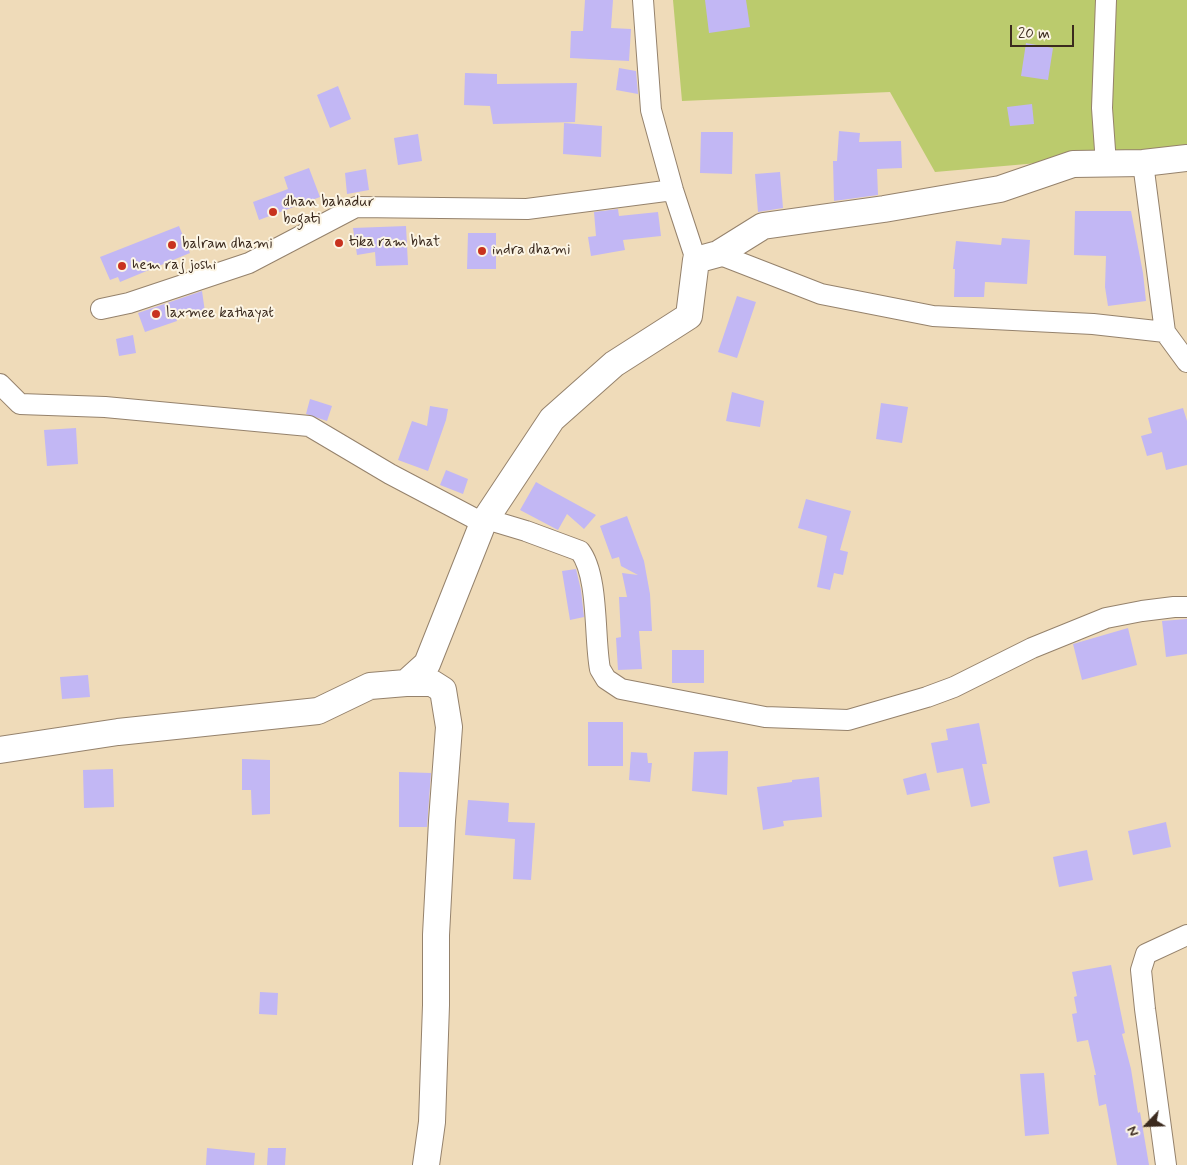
<!DOCTYPE html>
<html>
<head>
<meta charset="utf-8">
<style>
	body { margin:0 }
	#map { position:relative; width:1187px; height:1165px; overflow:hidden; background:#efdbb9; font-family:Mynerve,sans-serif }
	canvas { display:block }
	.north { position:absolute; left:1122px; top:1100px; width:50px; height:50px; -webkit-text-stroke:4px #fcf5e5; paint-order:stroke; rotate:246deg; font-size:14px; font-weight:700; line-height:20px; text-align:center; color:#3b2a1e }
	.north::after { content:''; display:block; margin:auto; width:18px; height:22px; background:#3b2a1e; clip-path:polygon(50% 0,100% 100%,50% 72%,0 100%) }
	.scale { position:absolute; left:1010px; top:25px; width:64px; height:22px; box-sizing:border-box; border:2px solid #3b2a1e; border-top:0; padding-left:6px; font-size:15px; line-height:18px; white-space:nowrap; color:#3b2a1e; -webkit-text-stroke:4px #fcf5e5; paint-order:stroke }
</style>
</head>
<body>
<div id="map">
<canvas width="1187" height="1165"></canvas>
<div class="north">N</div>
<div class="scale">20 m</div>
</div>
<script>
const g = document.querySelector('canvas').getContext('2d');
g.lineJoin = 'round';
function fill(path, color) {
  g.fillStyle = color;
  g.fill(path, 'evenodd');
}
function strokePath(path, color, width, dash) {
  g.strokeStyle = color;
  g.lineWidth = width;
  g.lineCap = dash ? 'butt' : 'round';
  g.setLineDash(dash || []);
  g.stroke(path);
}
function write(font, color, halo, rows, align = 'center') {
  g.font = font + ' Mynerve,sans-serif';
  g.lineWidth = 4;
  g.setLineDash([]);
  g.textBaseline = 'middle';
  g.strokeStyle = halo;
  g.fillStyle = color;
  for (const [text, x, y, turn = 0] of rows) {
    g.save();
    g.translate(x, y);
    g.rotate((+turn || 0) * Math.PI / 180);
    g.textAlign = isNaN(turn) ? turn : align;
    if (halo) g.strokeText(text, 0, 0);
    g.fillText(text, 0, 0);
    g.restore();
  }
}
fill(new Path2D(`
	M 673,0 L 1187,0 L 1187,150 L 935,172 L 890,92 L 682,101 Z`), '#bbcb6d');
fill(new Path2D(`
	M 585,0 L 613,0 L 611,28 L 631,29 L 629,61 L 570,58 L 571,31 L 583,31 Z
	M 705,0 L 746,0 L 750,27 L 709,33 Z
	M 1026,43 L 1053,48 L 1048,80 L 1021,76 Z
	M 619,68 L 636,71 L 638,94 L 616,90 Z
	M 465,73 L 497,74 L 497,84 L 577,83 L 575,122 L 493,124 L 490,106 L 464,105 Z
	M 338,86 L 351,119 L 330,128 L 317,95 Z
	M 1032,104 L 1034,124 L 1010,126 L 1007,107 Z
	M 564,123 L 602,126 L 601,157 L 563,154 Z
	M 839,131 L 860,133 L 859,142 L 901,141 L 902,168 L 877,169 L 878,195 L 834,201 L 833,161 L 837,161 Z
	M 701,132 L 733,132 L 732,174 L 700,173 Z
	M 418,134 L 422,161 L 398,165 L 394,138 Z
	M 309,168 L 320,197 L 259,220 L 253,202 L 288,189 L 284,177 Z
	M 366,169 L 369,190 L 347,194 L 345,173 Z
	M 780,172 L 783,208 L 758,212 L 755,174 Z
	M 618,209 L 619,216 L 658,212 L 661,236 L 623,240 L 625,250 L 591,256 L 588,237 L 596,236 L 594,212 Z
	M 1075,211 L 1131,211 L 1143,273 L 1146,301 L 1108,306 L 1105,287 L 1106,256 L 1074,255 Z
	M 179,226 L 190,253 L 120,282 L 118,277 L 110,280 L 100,257 Z
	M 406,226 L 408,265 L 376,266 L 375,252 L 357,255 L 353,228 Z
	M 468,233 L 496,233 L 496,269 L 467,269 Z
	M 1002,238 L 1030,240 L 1027,284 L 985,282 L 984,297 L 954,297 L 955,269 L 953,269 L 956,241 L 1001,245 Z
	M 202,291 L 205,312 L 176,317 L 177,321 L 145,332 L 138,313 Z
	M 737,296 L 756,302 L 737,358 L 718,352 Z
	M 133,335 L 136,353 L 119,356 L 116,339 Z
	M 732,392 L 764,401 L 760,427 L 726,421 Z
	M 310,399 L 332,406 L 327,421 L 306,414 Z
	M 881,403 L 908,407 L 902,443 L 876,439 Z
	M 430,406 L 448,409 L 446,420 L 428,471 L 398,460 L 412,421 L 427,426 Z
	M 1183,408 L 1187,421 L 1187,465 L 1166,470 L 1162,452 L 1147,456 L 1141,436 L 1152,433 L 1148,418 Z
	M 76,428 L 78,464 L 47,466 L 44,430 Z
	M 446,470 L 468,479 L 463,494 L 440,485 Z
	M 536,482 L 543,486 L 596,515 L 584,529 L 567,514 L 558,530 L 556,529 L 520,510 Z
	M 806,499 L 851,511 L 840,550 L 848,552 L 843,575 L 834,573 L 830,590 L 817,587 L 827,536 L 798,528 Z
	M 627,516 L 644,561 L 650,594 L 652,631 L 639,631 L 642,669 L 618,670 L 616,638 L 621,637 L 619,597 L 627,597 L 622,573 L 638,575 L 621,566 L 619,557 L 612,559 L 600,526 Z
	M 576,569 L 581,590 L 584,617 L 570,620 L 562,571 Z
	M 1187,619 L 1187,654 L 1166,657 L 1162,621 Z
	M 1128,628 L 1137,665 L 1082,680 L 1073,644 Z
	M 672,650 L 704,650 L 704,683 L 672,683 Z
	M 88,675 L 90,697 L 62,699 L 60,677 Z
	M 588,722 L 623,722 L 623,766 L 588,766 Z
	M 979,723 L 987,764 L 982,764 L 990,803 L 971,807 L 963,768 L 937,773 L 931,743 L 948,740 L 946,729 Z
	M 728,751 L 727,795 L 692,791 L 694,752 Z
	M 631,752 L 647,753 L 648,763 L 652,763 L 650,782 L 629,780 Z
	M 242,759 L 270,760 L 270,814 L 252,815 L 251,790 L 242,790 Z
	M 113,769 L 114,807 L 84,808 L 83,770 Z
	M 399,772 L 431,773 L 427,827 L 399,827 Z
	M 926,773 L 930,790 L 907,795 L 903,779 Z
	M 819,777 L 822,817 L 783,821 L 784,826 L 763,830 L 757,787 L 792,782 L 792,780 Z
	M 468,800 L 509,803 L 508,822 L 535,823 L 531,880 L 513,879 L 515,839 L 465,835 Z
	M 1166,822 L 1171,847 L 1133,855 L 1128,831 Z
	M 1087,850 L 1093,880 L 1059,887 L 1053,857 Z
	M 1111,965 L 1125,1033 L 1122,1034 L 1131,1069 L 1138,1113 L 1140,1112 L 1149,1165 L 1117,1165 L 1106,1104 L 1099,1106 L 1094,1075 L 1096,1075 L 1088,1040 L 1077,1042 L 1072,1014 L 1077,1013 L 1074,997 L 1077,996 L 1072,972 Z
	M 260,992 L 278,993 L 277,1015 L 259,1014 Z
	M 1044,1073 L 1049,1134 L 1025,1136 L 1020,1074 Z
	M 207,1148 L 255,1153 L 254,1165 L 206,1165 Z
	M 268,1148 L 286,1148 L 285,1165 L 267,1165 Z`), '#c2b7f4');
const minor = new Path2D(`
	M 643,0 L 651,110 L 673,190 L 696,260
	M 1143,163 L 1165,332 L 1187,362
	M 1106,164 L 1102,108 L 1106,0
	M 718,254 L 821,294 L 933,316 L 1093,324 L 1165,332
	M 101,309 L 129,303 L 249,263 L 356,207 L 527,209 L 673,190
	M 0,384 L 20,404 L 105,407 L 309,426 L 390,474 L 483,523
	M 486,519 L 526,531 L 580,551 C 599,576 594,638 600,669 L 606,679 L 621,689 L 765,717 L 848,720 L 927,697 L 954,687 L 1032,648 L 1106,618 L 1142,611 L 1174,607 L 1187,607
	M 1166,1165 L 1145,1009 L 1141,970 L 1146,954 L 1187,935`);
const tertiary = new Path2D(`
	M 406,683 L 432,683 L 443,690 L 449,727 L 442,821 L 436,935 L 436,1005 L 432,1122 L 426,1165
	M 0,750 L 118,732 L 318,711 L 370,686 L 406,683 L 427,664 L 483,523 L 552,419 L 614,364 L 689,316 L 696,260 L 718,254 L 763,226 L 884,209 L 1000,189 L 1073,164 L 1143,163 L 1187,158`);
strokePath(minor, '#95826c', 22);
strokePath(tertiary, '#95826c', 28);
strokePath(minor, '#fff', 20);
strokePath(tertiary, '#fff', 26);
for (const [x, y, r, color] of [
	[273,212,5,"#c8321e"],
	[339,243,5,"#c8321e"],
	[172,245,5,"#c8321e"],
	[482,251,5,"#c8321e"],
	[122,266,5,"#c8321e"],
	[156,314,5,"#c8321e"]
]) {
  const dot = new Path2D();
  dot.arc(x, y, r, 0, 2 * Math.PI);
  g.fillStyle = color;
  g.fill(dot);
  strokePath(dot, '#fcf5e5', 2);
}
write('15px', '#3b2a1e', '#fcf5e5', [
	["dhan bahadur",283,203],
	["bogati",283,220],
	["tika ram bhat",349,243],
	["balram dhami",182,245],
	["indra dhami",492,251],
	["hem raj joshi",132,266],
	["laxmee kathayat",166,314]
], 'left');
</script>
</body>
</html>
